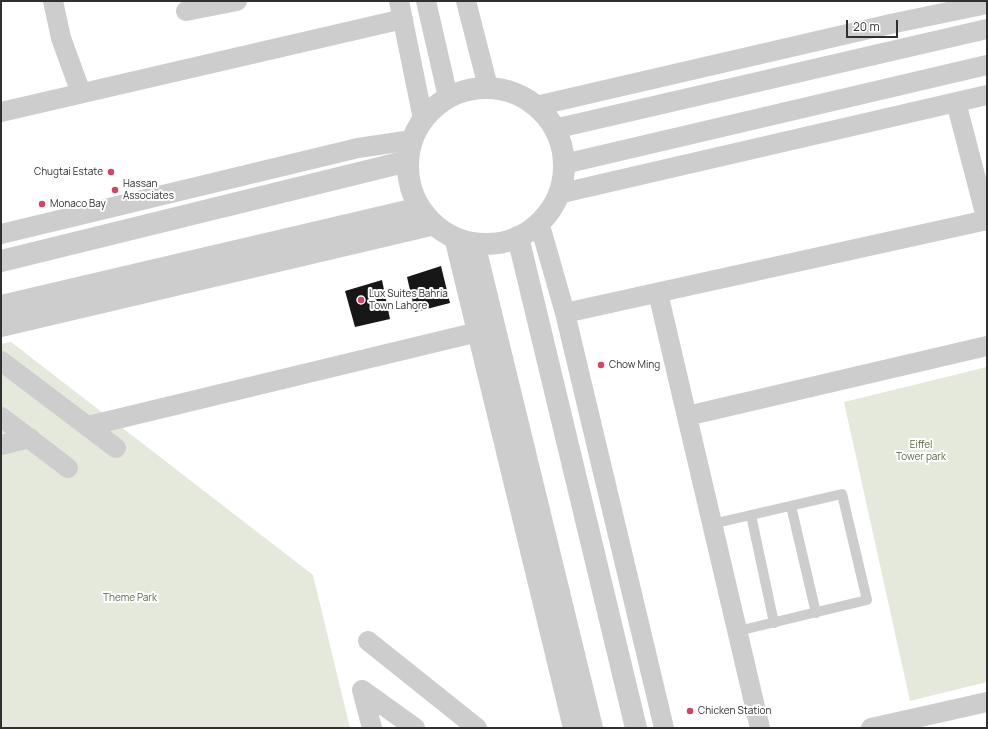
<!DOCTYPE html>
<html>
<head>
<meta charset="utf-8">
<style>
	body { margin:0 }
	#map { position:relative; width:988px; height:729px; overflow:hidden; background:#fff; font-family:Manrope,sans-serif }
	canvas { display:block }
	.frame { position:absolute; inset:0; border:2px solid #303030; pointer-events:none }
	.scale { position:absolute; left:846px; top:20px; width:52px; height:18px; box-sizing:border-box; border:2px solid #303030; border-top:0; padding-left:5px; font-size:12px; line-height:14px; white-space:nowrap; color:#303030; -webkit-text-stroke:3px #fff; paint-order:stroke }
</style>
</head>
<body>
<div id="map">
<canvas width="988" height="729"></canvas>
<div class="frame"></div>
<div class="scale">20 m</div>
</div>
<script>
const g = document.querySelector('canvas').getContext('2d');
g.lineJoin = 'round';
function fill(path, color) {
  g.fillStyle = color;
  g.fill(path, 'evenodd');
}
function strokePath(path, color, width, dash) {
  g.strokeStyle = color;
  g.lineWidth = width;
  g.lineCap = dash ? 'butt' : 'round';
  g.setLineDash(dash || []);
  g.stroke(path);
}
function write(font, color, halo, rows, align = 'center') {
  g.font = font + ' Manrope,sans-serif';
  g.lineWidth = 4;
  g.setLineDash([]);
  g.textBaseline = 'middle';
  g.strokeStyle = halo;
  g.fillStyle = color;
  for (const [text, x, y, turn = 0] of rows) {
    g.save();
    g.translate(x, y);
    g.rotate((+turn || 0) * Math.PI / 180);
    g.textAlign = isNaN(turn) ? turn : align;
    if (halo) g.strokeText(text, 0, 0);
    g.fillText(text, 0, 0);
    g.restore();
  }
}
fill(new Path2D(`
	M 11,342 L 313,575 L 350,728 L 1,728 L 1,344 Z
	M 987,367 L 987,682 L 910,701 L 844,402 Z`), '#e5e9dc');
fill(new Path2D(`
	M 441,266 L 450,303 L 415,312 L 407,277 Z
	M 382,280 L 390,319 L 355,327 L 345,291 Z`), '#171717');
strokePath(new Path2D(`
	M 791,506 L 816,613
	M 751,515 L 774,623
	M 712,524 L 842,494 L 867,600 L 738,631`), '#cdcdcd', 10);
strokePath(new Path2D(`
	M 53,1 L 61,38 L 81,93
	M 399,1 L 423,119
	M 426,1 L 448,97
	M 466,1 L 488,87
	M 186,11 L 237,1
	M 956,102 L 987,221
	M 536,106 L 895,23 L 987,4
	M 1,112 L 403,19
	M 554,129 L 987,29
	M 564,164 L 987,65
	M 558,194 L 987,95
	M 539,222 L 565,313 L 664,728
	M 1,234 L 358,148 L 412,140
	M 454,237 L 573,728
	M 658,293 L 760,728
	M 565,313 L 987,220
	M 1,327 L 435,225
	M 1,361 L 116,448
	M 687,416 L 987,346
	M 1,417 L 68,468
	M 88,426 L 478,332
	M 1,445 L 30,438
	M 368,641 L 477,728
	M 362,690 L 415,728
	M 362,690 L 372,728
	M 871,728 L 987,702`), '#cdcdcd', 20);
strokePath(new Path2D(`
	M408 166a78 78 0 1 1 156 0a78 78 0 1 1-156 0Z
	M 518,237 L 636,728
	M 474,243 L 592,728
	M 1,261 L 408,161
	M 1,306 L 420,208`), '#cdcdcd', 22);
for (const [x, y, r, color] of [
	[111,172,4,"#d84165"],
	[115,190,4,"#d84165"],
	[42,204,4,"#d84165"],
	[361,300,4,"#d84165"],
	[601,365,4,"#d84165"],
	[690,711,4,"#d84165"]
]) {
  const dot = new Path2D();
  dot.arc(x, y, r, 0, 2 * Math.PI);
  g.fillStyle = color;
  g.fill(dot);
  strokePath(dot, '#fff', 1.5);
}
write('10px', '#303030', '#fff', [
	["Chugtai Estate",103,172,"right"],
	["Hassan",123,184],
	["Associates",123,196],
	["Monaco Bay",50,204],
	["Lux Suites Bahria",369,294],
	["Town Lahore",369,306],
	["Chow Ming",609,365],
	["Chicken Station",698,711]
], 'left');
write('10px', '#5a6940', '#fff', [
	["Eiffel",921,445],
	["Tower park",921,457],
	["Theme Park",130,598]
]);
</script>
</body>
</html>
